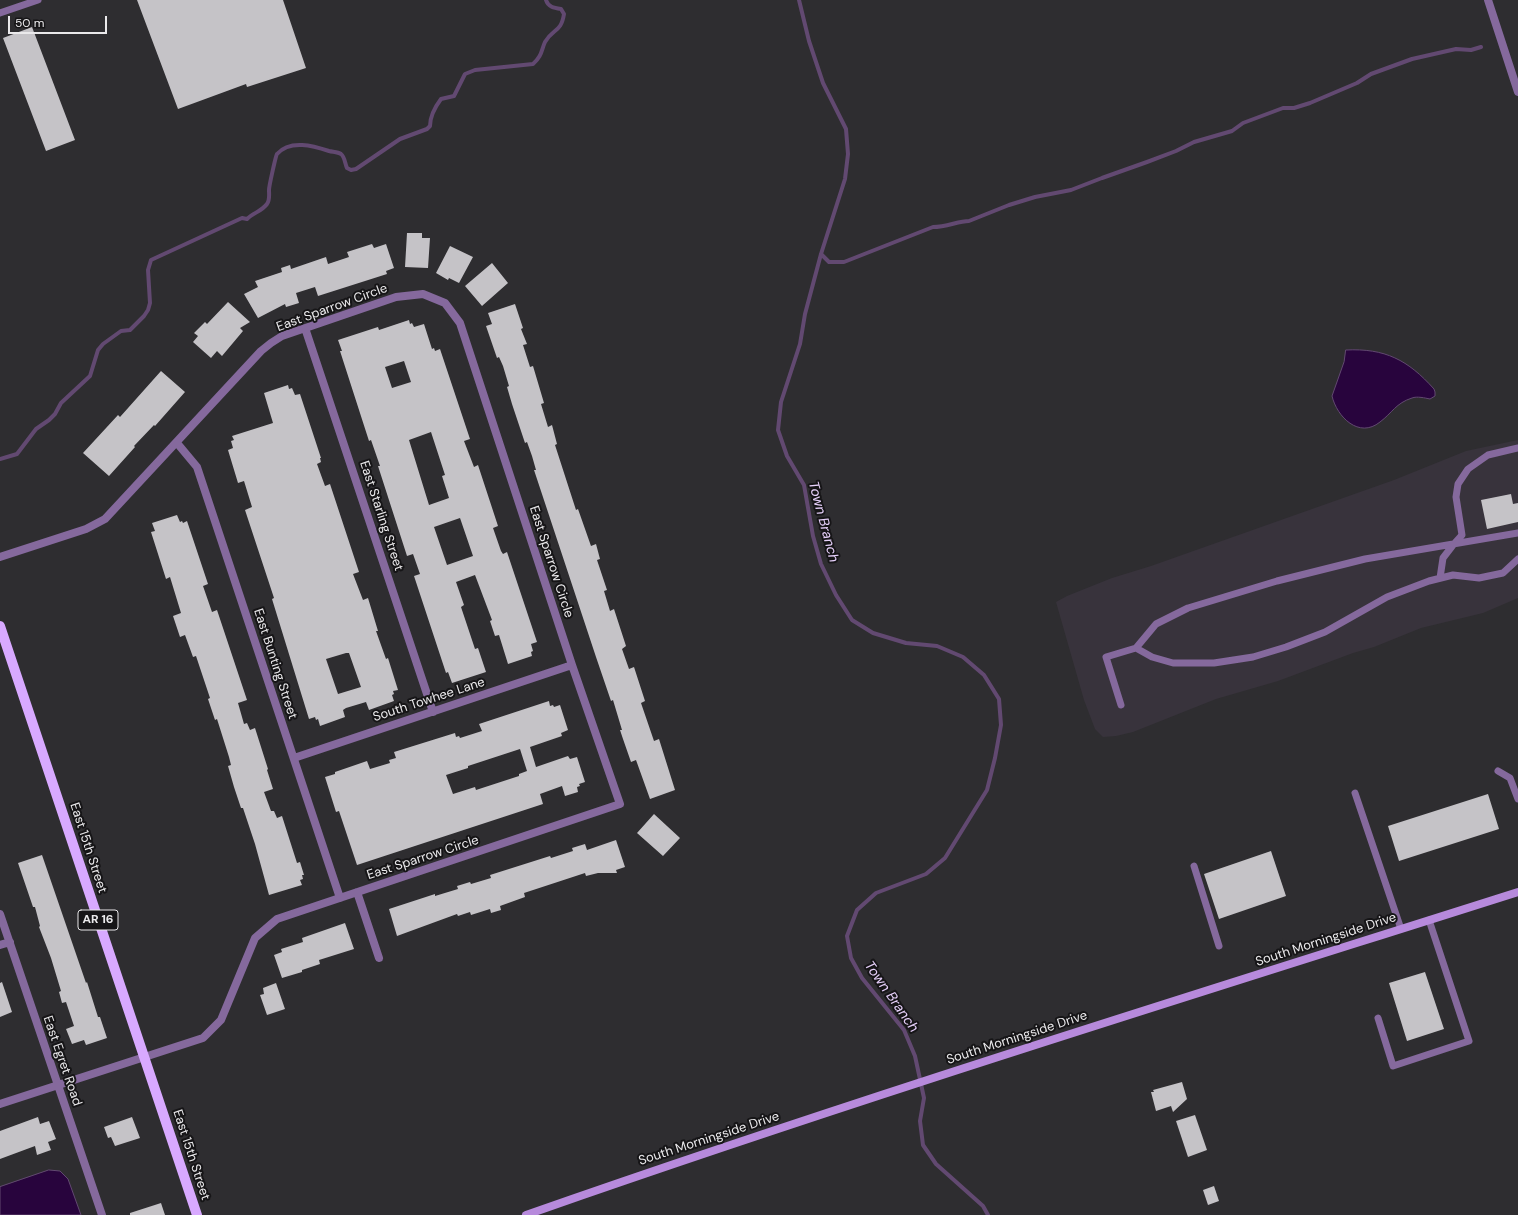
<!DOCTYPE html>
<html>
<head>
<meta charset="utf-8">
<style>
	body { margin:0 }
	#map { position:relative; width:1518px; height:1215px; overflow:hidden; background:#2e2d30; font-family:"DM Sans",sans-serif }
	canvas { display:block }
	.scale { position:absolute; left:8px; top:16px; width:99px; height:18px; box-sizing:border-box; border:2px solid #eae9eb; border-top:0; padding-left:5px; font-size:12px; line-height:14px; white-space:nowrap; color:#eae9eb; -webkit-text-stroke:3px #161517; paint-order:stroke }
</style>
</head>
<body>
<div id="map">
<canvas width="1518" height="1215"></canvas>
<div class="scale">50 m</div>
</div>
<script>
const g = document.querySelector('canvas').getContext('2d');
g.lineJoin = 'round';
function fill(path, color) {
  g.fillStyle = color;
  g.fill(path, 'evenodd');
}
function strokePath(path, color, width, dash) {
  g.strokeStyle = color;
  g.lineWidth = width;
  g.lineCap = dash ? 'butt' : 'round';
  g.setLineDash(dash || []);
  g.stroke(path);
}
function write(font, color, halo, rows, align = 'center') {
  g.font = font + ' "DM Sans",sans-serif';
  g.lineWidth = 4;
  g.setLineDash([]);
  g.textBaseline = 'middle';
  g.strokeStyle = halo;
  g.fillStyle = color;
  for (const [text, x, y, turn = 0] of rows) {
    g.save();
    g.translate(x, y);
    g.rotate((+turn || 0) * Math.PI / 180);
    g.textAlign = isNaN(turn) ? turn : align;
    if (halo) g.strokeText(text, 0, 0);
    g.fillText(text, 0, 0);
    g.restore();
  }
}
fill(new Path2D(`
	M 1518,440 L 1518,598 L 1483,613 L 1421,628 L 1374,647 L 1353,653 L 1278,681 L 1216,699 L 1133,732 L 1116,736 L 1103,737 L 1095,729 L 1084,700 L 1056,602 L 1067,596 L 1112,578 L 1151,566 L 1394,480 L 1466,451 Z`), '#38333c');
const water = new Path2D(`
	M 1346,350 C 1385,348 1408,360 1434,389 L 1435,392 L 1435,396 L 1430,399 C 1425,398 1417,396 1412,398 C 1396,403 1392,413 1380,422 C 1359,439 1337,417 1332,396 L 1344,362 Z
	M 49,1170 L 60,1171 L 68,1179 L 81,1215 L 0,1215 L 0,1187 Z`);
fill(water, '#28043d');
strokePath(water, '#624971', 1);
strokePath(new Path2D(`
	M 799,0 L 809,41 L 823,83 L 846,129 L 848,154 L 845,179 L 821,254 L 805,314 L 800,344 L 781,402 L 778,430 L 787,456 L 804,485 L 813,536 L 821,564 L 836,595 L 852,620 L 873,633 L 906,643 L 937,646 L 963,657 L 984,675 L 999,699 L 1001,725 L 995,758 L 987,790 L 945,858 L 926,874 L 876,893 L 857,910 L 847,936 L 851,958 L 862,978 L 904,1030 L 915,1056 L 924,1098 L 920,1121 L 923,1145 L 936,1164 L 983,1206 L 988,1215
	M 821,254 L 829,262 L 844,262 L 933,227 C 947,227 958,221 969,221 L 1009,205 L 1035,197 L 1071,190 L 1102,178 L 1147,162 L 1176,151 L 1194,142 L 1232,131 L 1243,123 L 1283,108 L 1294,108 L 1310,103 L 1357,83 L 1371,74 L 1412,59 L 1456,49 L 1471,50 L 1481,47
	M 0,459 L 17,454 L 36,429 L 49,420 L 55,414 L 61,403 L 90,376 L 98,350 L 103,344 L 121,331 L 130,330 L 144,316 L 148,310 L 150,303 L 148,270 L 151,260 L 242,218 L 247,219 C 253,213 262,211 267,204 C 270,200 269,195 269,190 C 269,186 276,155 277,154 C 290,139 314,146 329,151 C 333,152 338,152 341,154 C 345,157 345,164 347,168 L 351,170 L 356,169 L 400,139 L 427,129 L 430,126 C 430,116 435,107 441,99 L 454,96 L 465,74 L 475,70 L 533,64 C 542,56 541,51 545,42 C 553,28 561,33 564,14 L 561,9 C 554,8 548,7 546,0`), '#624971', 4);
fill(new Path2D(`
	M 137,0 L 283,0 L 306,68 L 247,87 L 246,84 L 178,109 Z
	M 32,27 L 75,140 L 46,151 L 3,38 Z
	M 407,233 L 422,233 L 422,238 L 430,238 L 428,268 L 405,267 Z
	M 372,244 L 374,248 L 386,244 L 394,268 L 386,271 L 387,274 L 318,296 L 315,287 L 296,293 L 299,303 L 286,307 L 285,304 L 258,318 L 244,294 L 258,287 L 255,281 L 282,272 L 281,268 L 290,265 L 291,269 L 326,257 L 328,264 L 349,257 L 347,252 Z
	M 450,246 L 473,257 L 459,283 L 449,278 L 448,280 L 436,273 Z
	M 492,263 L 508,283 L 482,306 L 465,286 Z
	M 228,302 L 250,322 L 240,328 L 243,331 L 222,356 L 217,351 L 211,358 L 193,342 L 198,336 L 194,333 L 205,322 L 207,324 Z
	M 515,304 L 523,328 L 521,329 L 527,344 L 523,345 L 530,367 L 533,366 L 544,403 L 541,404 L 548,427 L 552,425 L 557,444 L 555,445 L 576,510 L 578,509 L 591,546 L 596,544 L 600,559 L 597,560 L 607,590 L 604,591 L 610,611 L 614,609 L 626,646 L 622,649 L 629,669 L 634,667 L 645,701 L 641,703 L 654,741 L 659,739 L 675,790 L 650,799 L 636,760 L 631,762 L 623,739 L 620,730 L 622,730 L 613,700 L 611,701 L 596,657 L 534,470 L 536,470 L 532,456 L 527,442 L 525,443 L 512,404 L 507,387 L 509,386 L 503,366 L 499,357 L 497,358 L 486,326 L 492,324 L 488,313 Z
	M 409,320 L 410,324 L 412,323 L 414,327 L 424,324 L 432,349 L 434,348 L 435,351 L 440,349 L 470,439 L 464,441 L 474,467 L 478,465 L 498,526 L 493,528 L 501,551 L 503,554 L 507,552 L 537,642 L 531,644 L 533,651 L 531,652 L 532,656 L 508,664 L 499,635 L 495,636 L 490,621 L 492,620 L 475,575 L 456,582 L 464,605 L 461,607 L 475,649 L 478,648 L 486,672 L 452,683 L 448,672 L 446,673 L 414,576 L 420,574 L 413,554 L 407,556 L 378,466 L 380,466 L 371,440 L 369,441 L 340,351 L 342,351 L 338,340 L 378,327 L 379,330 ZM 404,361 L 411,382 L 392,388 L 385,367 ZM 431,432 L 445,475 L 442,476 L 449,498 L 429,505 L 409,440 ZM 460,518 L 473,556 L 447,565 L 434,527 Z
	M 161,371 L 185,392 L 155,426 L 154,425 L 134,446 L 135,447 L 109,476 L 83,453 L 118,415 L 120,417 Z
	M 288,385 L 289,389 L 292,388 L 295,395 L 300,394 L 321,458 L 320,458 L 321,462 L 317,464 L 325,486 L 330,484 L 359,572 L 353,574 L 363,600 L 368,598 L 378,631 L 376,631 L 386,659 L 388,658 L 398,690 L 393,691 L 394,694 L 392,695 L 394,701 L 369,710 L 366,702 L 346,708 L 343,710 L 345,717 L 320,726 L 318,719 L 316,720 L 315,717 L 309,719 L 272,599 L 274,598 L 245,510 L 252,507 L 244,481 L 238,483 L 228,450 L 233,448 L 231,441 L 234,440 L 232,436 L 273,423 L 264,393 ZM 346,653 L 349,653 L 361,687 L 338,694 L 326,659 Z
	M 1511,494 L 1513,504 L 1518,503 L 1518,522 L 1487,529 L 1481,500 Z
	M 177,515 L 180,522 L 182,521 L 183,523 L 187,521 L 208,584 L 203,586 L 212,612 L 217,610 L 247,700 L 238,703 L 244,724 L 247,723 L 250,730 L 255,728 L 268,769 L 267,770 L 273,789 L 264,792 L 271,811 L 274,811 L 277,818 L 282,816 L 297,863 L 300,862 L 304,875 L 302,875 L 303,879 L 300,880 L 302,885 L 269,895 L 255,844 L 243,808 L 241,808 L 234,787 L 228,766 L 231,765 L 229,757 L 217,719 L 215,720 L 208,699 L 210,698 L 196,656 L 193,657 L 185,635 L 180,637 L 173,616 L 181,613 L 170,577 L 166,579 L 151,532 L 155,531 L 152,523 Z
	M 549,701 L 550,706 L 553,705 L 554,707 L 560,705 L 568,730 L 561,733 L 562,736 L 530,747 L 536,767 L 568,756 L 570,759 L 577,757 L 585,782 L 579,784 L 580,786 L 577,787 L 578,792 L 565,796 L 562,786 L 540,794 L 543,804 L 357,865 L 339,811 L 336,812 L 325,777 L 335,774 L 335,772 L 367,761 L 370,769 L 390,763 L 389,760 L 396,758 L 394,752 L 455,733 L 456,737 L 459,736 L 460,738 L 482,731 L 479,724 ZM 520,749 L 527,771 L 519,774 L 519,776 L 476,790 L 475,787 L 453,794 L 446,775 L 468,768 L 468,766 Z
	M 1488,794 L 1499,829 L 1399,861 L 1388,826 Z
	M 654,814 L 680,838 L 663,856 L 637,833 Z
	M 616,840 L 625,867 L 616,870 L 617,873 L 598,873 L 586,876 L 585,873 L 524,893 L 525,897 L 500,906 L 501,910 L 491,913 L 490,909 L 471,915 L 470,912 L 458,916 L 457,914 L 397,936 L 389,909 L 435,894 L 435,896 L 458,889 L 457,886 L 470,882 L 471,884 L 491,878 L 490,875 L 550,856 L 551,858 L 573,851 L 572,848 L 585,844 L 587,850 Z
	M 1271,851 L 1286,896 L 1219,919 L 1204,874 Z
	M 42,855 L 86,983 L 87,982 L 98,1017 L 100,1017 L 107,1038 L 86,1045 L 84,1040 L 72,1044 L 66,1029 L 74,1026 L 66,1002 L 62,1003 L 59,992 L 61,991 L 51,958 L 39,927 L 40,926 L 35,907 L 33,907 L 18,863 Z
	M 345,923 L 354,949 L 319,960 L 320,964 L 302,970 L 302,972 L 282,978 L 274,955 L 282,952 L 281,949 L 303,942 L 302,938 Z
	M 1425,972 L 1444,1029 L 1407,1041 L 1389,983 Z
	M 2,982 L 12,1012 L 0,1017 L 0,983 Z
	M 276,983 L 285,1009 L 267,1015 L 260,995 L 264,994 L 263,988 Z
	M 1182,1082 L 1187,1099 L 1173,1112 L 1171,1106 L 1156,1111 L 1151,1092 L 1154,1092 L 1153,1090 Z
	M 1195,1115 L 1207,1150 L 1188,1157 L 1176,1121 Z
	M 38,1117 L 40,1124 L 49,1121 L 56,1139 L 48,1142 L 51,1150 L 37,1155 L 35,1146 L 0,1159 L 0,1131 Z
	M 132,1117 L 140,1138 L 115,1146 L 111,1137 L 108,1138 L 104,1127 Z
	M 1214,1186 L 1219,1201 L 1208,1205 L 1203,1190 Z
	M 161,1203 L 165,1215 L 130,1215 L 130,1213 Z`), '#c5c3c7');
strokePath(new Path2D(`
	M 0,13 L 38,0
	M 1440,578 L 1443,558 L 1453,545 L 1462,535 L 1456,497 L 1458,484 L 1468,469 L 1488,455 L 1518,448
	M 1136,648 L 1152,657 L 1173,663 L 1214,663 L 1253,657 L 1286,647 L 1325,632 L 1387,597 L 1429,581 L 1453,575 L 1479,578 L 1503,573 L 1518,559
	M 1121,705 L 1106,657 L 1136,648 L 1156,624 L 1188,608 L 1277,581 L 1365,559 L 1518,533
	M 1498,771 L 1510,778 L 1518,799
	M 1355,793 L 1401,929
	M 1194,866 L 1219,946
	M 1378,1018 L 1393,1066 L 1469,1041 L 1429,920`), '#85699d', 7);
strokePath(new Path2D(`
	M 1488,0 L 1518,92
	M 305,328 L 433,712
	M 177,443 L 197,467 L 340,898
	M 0,557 L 86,529 L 105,519 L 261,351 L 271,343 L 282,336 L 396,297 L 423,294 L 445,303 L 460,323 L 572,665 L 620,804 L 277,919 L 255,938 L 221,1020 L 203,1038 L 0,1104
	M 294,758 L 572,665
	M 357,892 L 379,958
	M 0,914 L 102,1215
	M 0,945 L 10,942`), '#85699d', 8);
strokePath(new Path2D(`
	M 526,1215 C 854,1100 1187,997 1518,892`), '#b78adc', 8);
strokePath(new Path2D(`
	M 0,626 L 197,1215`), '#d8a9ff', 10);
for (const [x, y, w] of [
	[98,920,40]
]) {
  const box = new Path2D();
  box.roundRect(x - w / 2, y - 10, w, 20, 3);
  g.fillStyle = '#161517';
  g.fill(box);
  strokePath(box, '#eae9eb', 1);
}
write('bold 12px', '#eae9eb', null, [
	["AR 16",98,920]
]);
write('13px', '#eae9eb', '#161517', [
	["East Sparrow Circle",332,308,-20],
	["East Starling Street",381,516,72],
	["East Sparrow Circle",551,562,72],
	["East Bunting Street",275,664,72],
	["South Towhee Lane",429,700,-18],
	["East 15th Street",88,848,72],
	["East Sparrow Circle",423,858,-18],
	["South Morningside Drive",1326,940,-18],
	["South Morningside Drive",1017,1038,-18],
	["East Egret Road",62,1061,71],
	["South Morningside Drive",709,1139,-18],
	["East 15th Street",191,1155,72]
]);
write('italic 14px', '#e7d1fb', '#161517', [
	["Town Branch",823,522,75],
	["Town Branch",891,997,55]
]);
</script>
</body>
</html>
